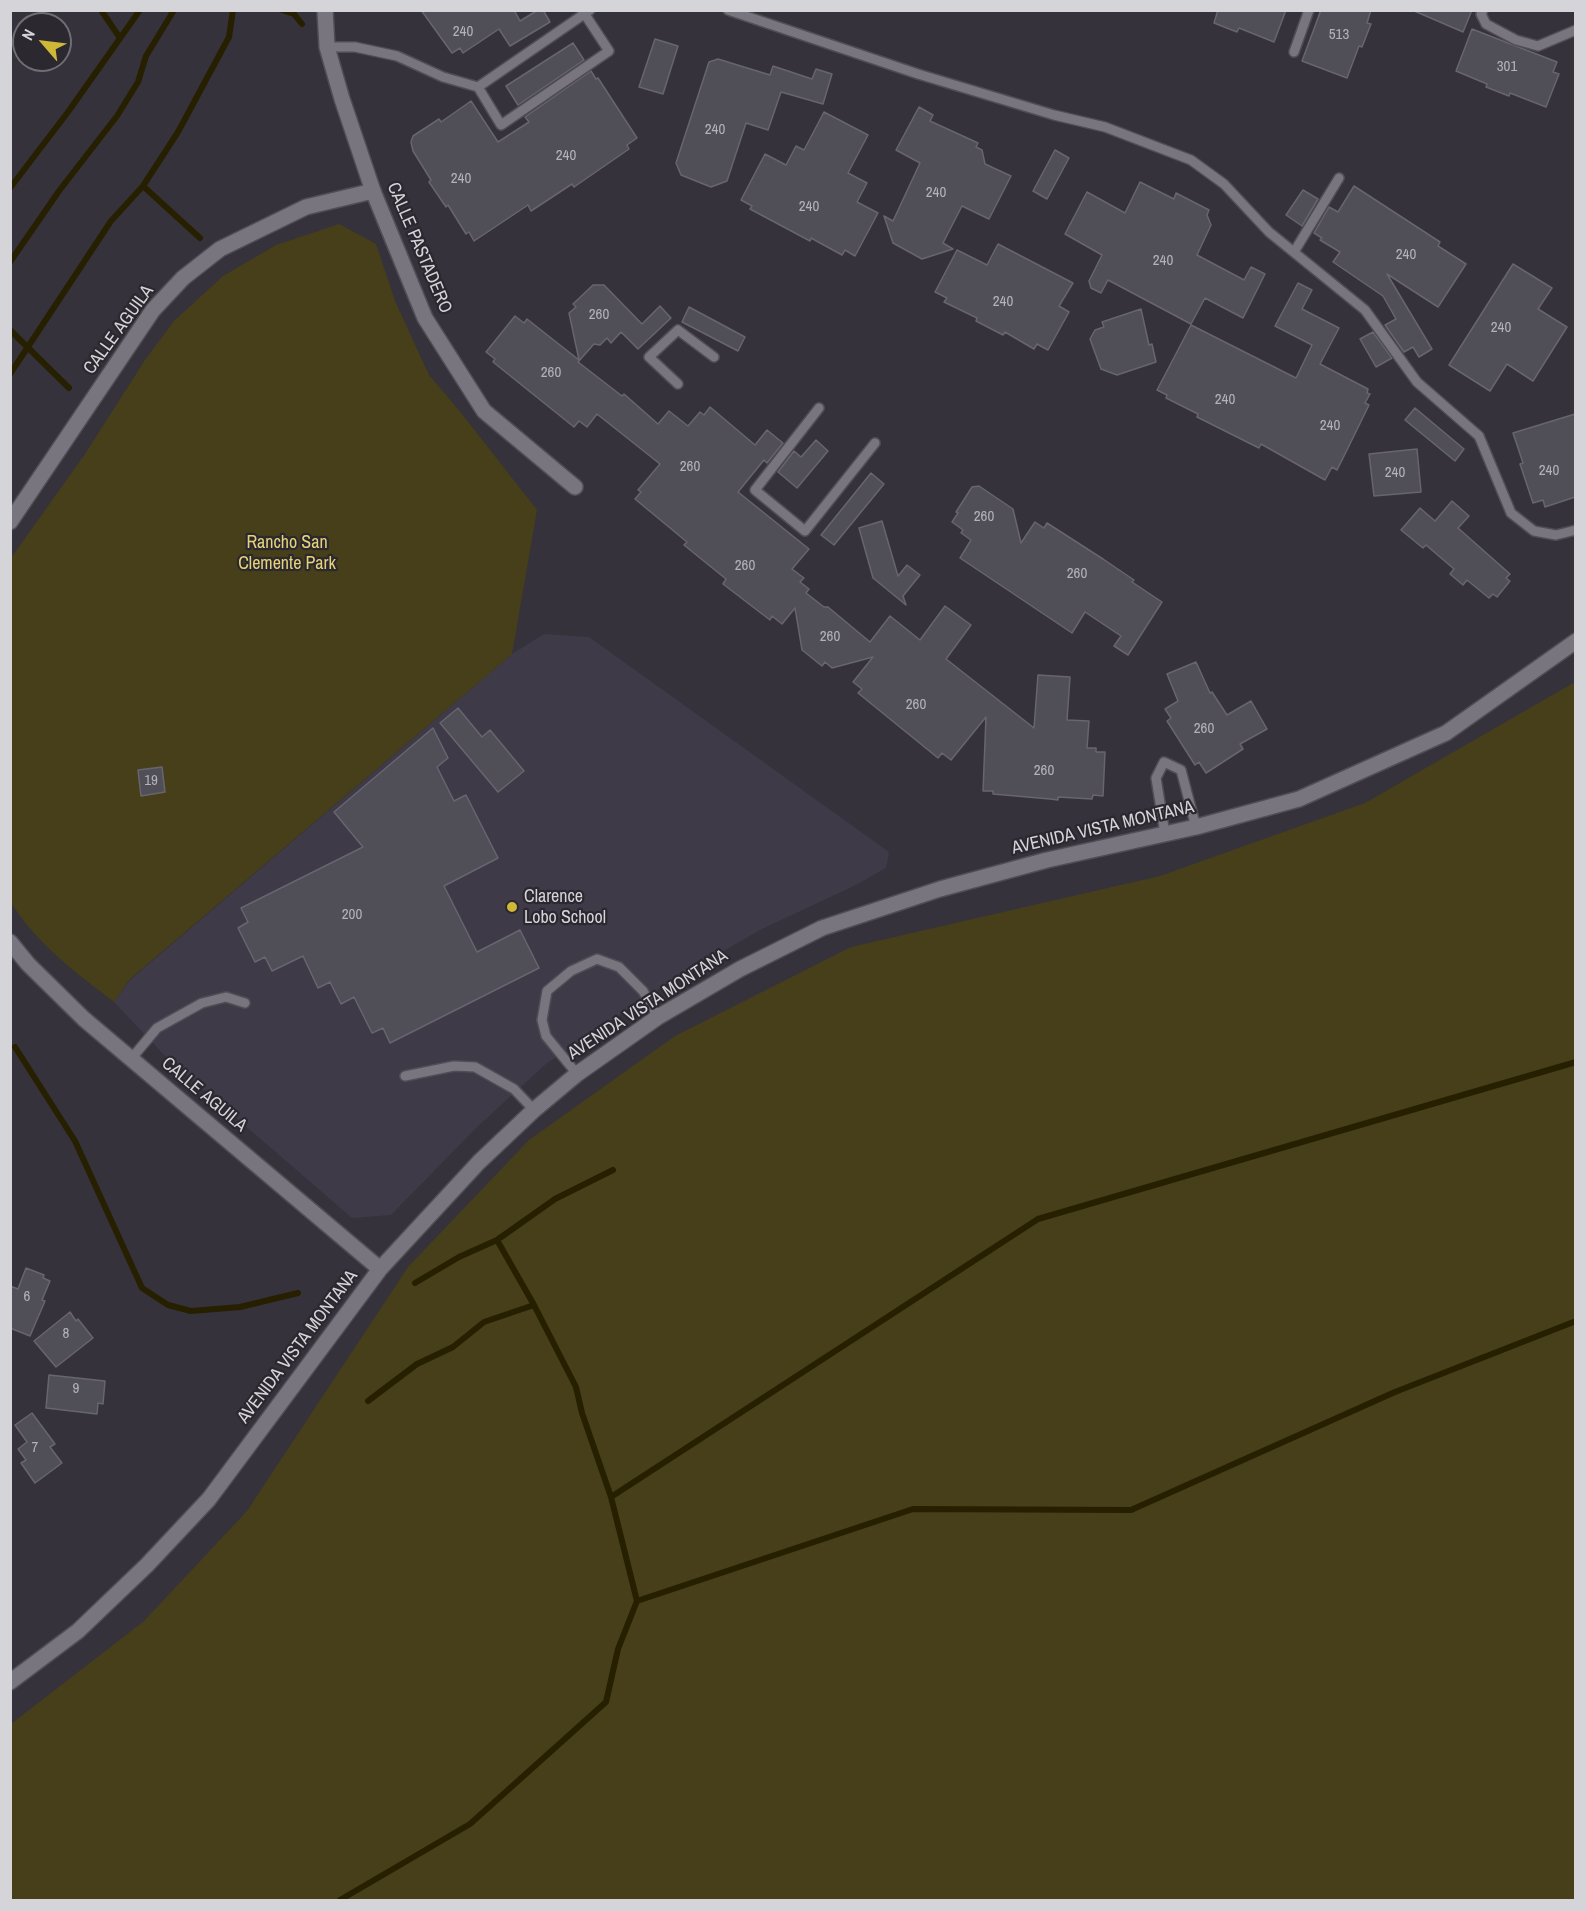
<!DOCTYPE html>
<html>
<head>
<meta charset="utf-8">
<style>
	body { margin:0 }
	#map { position:relative; width:1586px; height:1911px; overflow:hidden; background:#35323b; font-family:"Archivo Narrow",sans-serif }
	canvas { display:block }
	.frame { position:absolute; inset:0; border:12px solid #d5d4d9; pointer-events:none }
	.north { position:absolute; left:12px; top:12px; width:60px; height:60px; box-sizing:border-box; background:#2b2830; border:2px solid #6f6d74; border-radius:50%; rotate:298deg; font-size:16px; font-weight:700; line-height:24px; text-align:center; color:#d5d4d9 }
	.north::after { content:''; display:block; margin:auto; width:21px; height:27px; background:#cfb837; clip-path:polygon(50% 0,100% 100%,50% 72%,0 100%) }
</style>
</head>
<body>
<div id="map">
<canvas width="1586" height="1911"></canvas>
<div class="frame"></div>
<div class="north">N</div>
</div>
<script>
const g = document.querySelector('canvas').getContext('2d');
g.lineJoin = 'round';
function fill(path, color) {
  g.fillStyle = color;
  g.fill(path, 'evenodd');
}
function strokePath(path, color, width, dash) {
  g.strokeStyle = color;
  g.lineWidth = width;
  g.lineCap = dash ? 'butt' : 'round';
  g.setLineDash(dash || []);
  g.stroke(path);
}
function write(font, color, halo, rows, align = 'center') {
  g.font = font + ' "Archivo Narrow",sans-serif';
  g.lineWidth = 4.5;
  g.setLineDash([]);
  g.textBaseline = 'middle';
  g.strokeStyle = halo;
  g.fillStyle = color;
  for (const [text, x, y, turn = 0] of rows) {
    g.save();
    g.translate(x, y);
    g.rotate((+turn || 0) * Math.PI / 180);
    g.textAlign = isNaN(turn) ? turn : align;
    if (halo) g.strokeText(text, 0, 0);
    g.fillText(text, 0, 0);
    g.restore();
  }
}
fill(new Path2D(`
	M 544,634 L 589,637 L 889,852 L 886,868 L 856,885 L 762,929 L 674,979 L 547,1063 L 476,1128 L 391,1215 L 352,1218 L 167,1058 L 114,1002 L 130,980 L 512,654 Z`), '#3e3a48');
fill(new Path2D(`
	M 339,224 L 376,244 L 395,301 L 429,375 L 462,414 L 537,510 L 512,654 L 130,979 L 114,1002 C 74,971 39,946 11,903 L 11,558 L 85,454 L 145,360 L 174,321 L 223,276 L 276,245 Z
	M 1575,682 L 1575,1900 L 11,1900 L 11,1724 L 144,1621 L 247,1511 L 408,1267 L 529,1140 L 675,1036 L 851,947 L 1160,876 L 1365,803 Z`), '#463f19');
strokePath(new Path2D(`
	M 101,10 L 120,38
	M 282,10 L 294,14 L 302,24
	M 143,186 L 200,238
	M 10,188 L 68,112 L 140,10
	M 10,262 L 59,191 L 117,116 L 138,82 L 146,56 L 174,10
	M 10,330 L 69,388
	M 10,374 L 111,221 L 143,186 L 178,132 L 229,37 L 233,10
	M 15,1047 L 75,1141 L 142,1288 L 168,1305 L 191,1311 L 240,1307 L 298,1293
	M 415,1283 L 459,1257 L 497,1240 L 555,1199 L 613,1170
	M 368,1401 L 417,1364 L 453,1347 L 484,1322 L 534,1305
	M 611,1497 L 1038,1219 L 1576,1062
	M 637,1601 L 913,1509 L 1131,1510 L 1395,1392 L 1576,1321
	M 340,1900 L 470,1824 L 606,1702 L 618,1649 L 637,1601 L 611,1497 L 582,1413 L 576,1387 L 534,1305 L 497,1240`), '#262000', 6);
const building = new Path2D(`
	M 421,10 L 514,10 L 520,21 L 538,10 L 543,10 L 550,22 L 510,46 L 499,29 L 463,53 L 460,48 L 452,53 Z
	M 1218,10 L 1286,10 L 1274,42 L 1239,28 L 1237,32 L 1214,23 Z
	M 1321,10 L 1371,10 L 1367,23 L 1371,24 L 1362,47 L 1359,46 L 1347,78 L 1302,61 Z
	M 1412,10 L 1472,10 L 1463,32 Z
	M 1472,29 L 1557,62 L 1553,72 L 1559,74 L 1546,107 L 1510,93 L 1509,96 L 1486,87 L 1487,84 L 1456,71 Z
	M 655,39 L 678,46 L 663,94 L 639,87 Z
	M 573,43 L 584,60 L 518,105 L 506,86 Z
	M 718,59 L 770,75 L 773,66 L 812,79 L 816,69 L 832,74 L 823,104 L 781,92 L 768,130 L 746,123 L 727,181 L 711,187 L 681,175 L 676,163 L 709,62 Z
	M 591,71 L 596,79 L 598,78 L 637,138 L 627,145 L 629,149 L 574,187 L 572,184 L 531,211 L 528,205 L 474,241 L 469,232 L 466,234 L 448,205 L 446,207 L 429,182 L 431,180 L 413,151 L 411,142 L 413,136 L 439,119 L 441,122 L 471,101 L 498,142 L 529,122 L 525,117 Z
	M 919,107 L 933,115 L 930,121 L 978,143 L 976,147 L 982,150 L 985,164 L 1011,176 L 989,219 L 962,206 L 943,243 L 953,249 L 922,259 L 893,243 L 884,216 L 893,221 L 920,163 L 896,150 Z
	M 824,112 L 868,135 L 848,173 L 867,183 L 857,202 L 878,213 L 855,256 L 845,250 L 842,255 L 811,238 L 810,241 L 750,209 L 752,206 L 741,200 L 765,154 L 786,165 L 796,146 L 804,150 Z
	M 1055,150 L 1069,158 L 1047,199 L 1033,191 Z
	M 1140,182 L 1174,199 L 1176,193 L 1209,210 L 1207,215 L 1211,225 L 1197,255 L 1244,280 L 1251,267 L 1265,274 L 1243,318 L 1205,298 L 1191,324 L 1108,280 L 1101,293 L 1091,288 L 1089,281 L 1102,255 L 1065,234 L 1087,192 L 1125,213 Z
	M 1354,186 L 1440,242 L 1438,246 L 1466,264 L 1438,307 L 1387,274 L 1432,349 L 1419,357 L 1413,347 L 1404,352 L 1385,325 L 1396,319 L 1383,296 L 1333,262 L 1340,252 L 1320,240 L 1322,238 L 1314,233 L 1329,207 L 1338,212 Z
	M 1303,190 L 1318,199 L 1302,226 L 1286,215 Z
	M 998,244 L 1073,283 L 1059,306 L 1069,312 L 1048,350 L 1037,344 L 1034,349 L 1005,332 L 1003,335 L 976,321 L 977,318 L 944,302 L 947,298 L 935,292 L 957,250 L 987,265 Z
	M 1513,264 L 1552,288 L 1538,309 L 1567,327 L 1533,381 L 1507,364 L 1490,391 L 1449,365 Z
	M 1298,283 L 1312,290 L 1302,309 L 1339,328 L 1320,364 L 1368,389 L 1367,393 L 1370,394 L 1365,403 L 1369,405 L 1347,450 L 1337,470 L 1332,467 L 1325,480 L 1261,444 L 1259,448 L 1197,417 L 1198,414 L 1166,398 L 1167,395 L 1157,390 L 1191,325 L 1296,378 L 1312,345 L 1275,326 Z
	M 593,285 L 604,285 L 642,324 L 660,306 L 671,318 L 638,349 L 621,332 L 611,343 L 607,338 L 600,345 L 594,344 L 578,362 L 622,396 L 624,394 L 658,424 L 669,411 L 688,426 L 700,412 L 704,415 L 710,407 L 755,445 L 767,430 L 783,443 L 767,463 L 764,460 L 738,492 L 809,549 L 792,569 L 804,578 L 800,582 L 809,589 L 806,593 L 824,607 L 828,607 L 870,642 L 890,616 L 920,640 L 945,606 L 971,625 L 946,659 L 1034,728 L 1038,675 L 1070,677 L 1067,720 L 1089,721 L 1087,748 L 1096,748 L 1096,752 L 1105,752 L 1103,796 L 1093,795 L 1092,799 L 1058,797 L 1058,800 L 1050,799 L 993,794 L 993,791 L 983,791 L 986,717 L 951,760 L 942,753 L 938,758 L 858,693 L 862,689 L 853,682 L 873,657 L 832,668 L 825,662 L 822,666 L 802,650 L 795,608 L 782,624 L 772,616 L 770,620 L 723,584 L 726,579 L 684,545 L 687,542 L 635,499 L 641,492 L 638,490 L 660,464 L 597,414 L 587,427 L 579,421 L 574,427 L 493,362 L 495,359 L 486,352 L 515,316 L 524,323 L 527,319 L 579,360 L 569,313 L 576,307 L 573,304 Z
	M 689,307 L 745,337 L 738,351 L 682,322 Z
	M 1141,309 L 1149,345 L 1152,344 L 1156,362 L 1117,375 L 1101,369 L 1090,339 L 1095,330 L 1104,327 L 1102,322 Z
	M 1373,332 L 1392,358 L 1376,367 L 1360,339 Z
	M 1415,408 L 1464,449 L 1455,461 L 1405,420 Z
	M 1575,414 L 1575,497 L 1545,507 L 1543,500 L 1533,503 L 1520,464 L 1523,463 L 1513,433 Z
	M 816,440 L 828,451 L 797,488 L 778,472 L 794,451 L 801,457 Z
	M 1417,449 L 1421,492 L 1374,496 L 1369,454 Z
	M 871,473 L 884,484 L 834,545 L 821,535 Z
	M 979,486 L 1013,509 L 1021,543 L 1035,522 L 1044,528 L 1047,523 L 1103,559 L 1134,580 L 1132,582 L 1162,602 L 1128,655 L 1114,646 L 1121,636 L 1085,612 L 1072,633 L 960,558 L 971,540 L 961,533 L 963,530 L 952,522 L 958,513 L 956,512 L 972,487 Z
	M 1452,501 L 1469,516 L 1458,528 L 1510,574 L 1506,578 L 1510,581 L 1497,597 L 1493,594 L 1489,598 L 1467,580 L 1463,585 L 1450,574 L 1454,569 L 1426,545 L 1423,548 L 1401,530 L 1420,508 L 1435,521 Z
	M 882,521 L 898,576 L 907,565 L 920,575 L 903,596 L 906,605 L 873,578 L 859,528 Z
	M 1196,662 L 1210,693 L 1212,692 L 1227,715 L 1251,701 L 1267,729 L 1240,744 L 1243,749 L 1206,773 L 1199,762 L 1195,765 L 1167,721 L 1171,718 L 1165,709 L 1178,701 L 1167,674 Z
	M 458,708 L 482,737 L 490,730 L 524,771 L 498,792 L 440,723 Z
	M 433,728 L 448,758 L 437,767 L 454,801 L 466,795 L 498,858 L 444,886 L 477,952 L 520,930 L 539,968 L 390,1043 L 383,1028 L 372,1033 L 354,997 L 341,1004 L 330,982 L 318,988 L 303,956 L 272,971 L 265,957 L 255,962 L 238,928 L 248,922 L 241,908 L 363,847 L 334,812 Z
	M 162,767 L 165,792 L 141,796 L 138,770 Z
	M 26,1268 L 44,1275 L 43,1278 L 50,1281 L 42,1300 L 45,1301 L 30,1336 L 10,1328 L 10,1286 L 18,1289 Z
	M 70,1312 L 76,1321 L 78,1319 L 93,1338 L 56,1367 L 34,1341 Z
	M 49,1375 L 105,1381 L 103,1404 L 98,1403 L 97,1414 L 46,1408 Z
	M 32,1413 L 55,1444 L 50,1447 L 62,1463 L 35,1483 L 21,1463 L 26,1460 L 18,1449 L 27,1442 L 15,1425 Z`);
fill(building, '#504e57');
strokePath(building, '#68656f', 1.5);
const lane = new Path2D(`
	M 728,10 L 918,74 L 1054,115 L 1105,127 L 1191,160 L 1224,184 L 1269,232 L 1365,310 L 1417,382 L 1479,436 L 1511,513 L 1534,531 L 1556,535 L 1576,530
	M 1483,10 L 1481,14 L 1486,24 L 1516,40 L 1538,46 L 1576,30
	M 327,47 L 355,47 L 397,56 L 443,77 L 478,87 L 590,10
	M 1294,52 L 1309,10
	M 478,87 L 501,125 L 609,51 L 582,10
	M 1294,252 L 1339,178
	M 678,384 L 649,357 L 678,330 L 714,357
	M 819,408 L 755,490 L 805,531 L 875,443
	M 1165,834 L 1156,778 L 1164,762 L 1181,770 L 1196,827
	M 131,1059 L 157,1028 L 202,1003 L 226,997 L 245,1003
	M 577,1074 L 546,1036 L 542,1020 L 547,991 L 571,971 L 597,959 L 619,967 L 643,991 L 658,1017
	M 405,1076 L 454,1066 L 475,1067 L 514,1089 L 534,1110`);
const street = new Path2D(`
	M 373,191 L 425,318 L 484,411 L 575,487`);
const secondary = new Path2D(`
	M 10,522 L 153,310 L 183,278 L 220,249 L 306,207 L 373,191 L 342,99 L 327,47 L 325,10
	M 10,942 L 28,964 L 84,1019 L 380,1269
	M 10,1682 L 78,1631 L 147,1565 L 209,1499 L 380,1269 L 479,1162 L 534,1110 L 577,1074 L 658,1017 L 740,969 L 822,928 L 940,889 L 1047,860 L 1196,827 L 1299,799 L 1446,733 L 1576,641`);
strokePath(lane, '#504e55', 12);
strokePath(street, '#504e55', 18);
strokePath(secondary, '#504e55', 18);
strokePath(lane, '#78757f', 9);
strokePath(street, '#78757f', 15);
strokePath(secondary, '#78757f', 15);
for (const [x, y, r, color] of [
	[512,907,6,"#cfb837"]
]) {
  const dot = new Path2D();
  dot.arc(x, y, r, 0, 2 * Math.PI);
  g.fillStyle = color;
  g.fill(dot);
  strokePath(dot, '#2b2830', 2);
}
write('15px', '#b4b2b8', null, [
	["240",463,32],
	["513",1339,35],
	["301",1507,67],
	["240",715,130],
	["240",566,156],
	["240",461,179],
	["240",936,193],
	["240",809,207],
	["240",1406,255],
	["240",1163,261],
	["240",1003,302],
	["260",599,315],
	["240",1501,328],
	["260",551,373],
	["240",1225,400],
	["240",1330,426],
	["260",690,467],
	["240",1549,471],
	["240",1395,473],
	["260",984,517],
	["260",745,566],
	["260",1077,574],
	["260",830,637],
	["260",916,705],
	["260",1204,729],
	["260",1044,771],
	["19",151,781],
	["200",352,915],
	["6",27,1297],
	["8",66,1334],
	["9",76,1389],
	["7",35,1448]
]);
write('18px', '#d5d4d9', '#2b2830', [
	["CALLE PASTADERO",419,248,67],
	["CALLE AGUILA",119,330,-54],
	["AVENIDA VISTA MONTANA",1103,828,-13],
	["AVENIDA VISTA MONTANA",648,1005,-33],
	["CALLE AGUILA",204,1095,40],
	["AVENIDA VISTA MONTANA",298,1347,-53]
]);
write('18px', '#e6d377', '#2b2830', [
	["Rancho San",287,543],
	["Clemente Park",287,564]
]);
write('18px', '#d5d4d9', '#2b2830', [
	["Clarence",524,897],
	["Lobo School",524,918]
], 'left');
</script>
</body>
</html>
